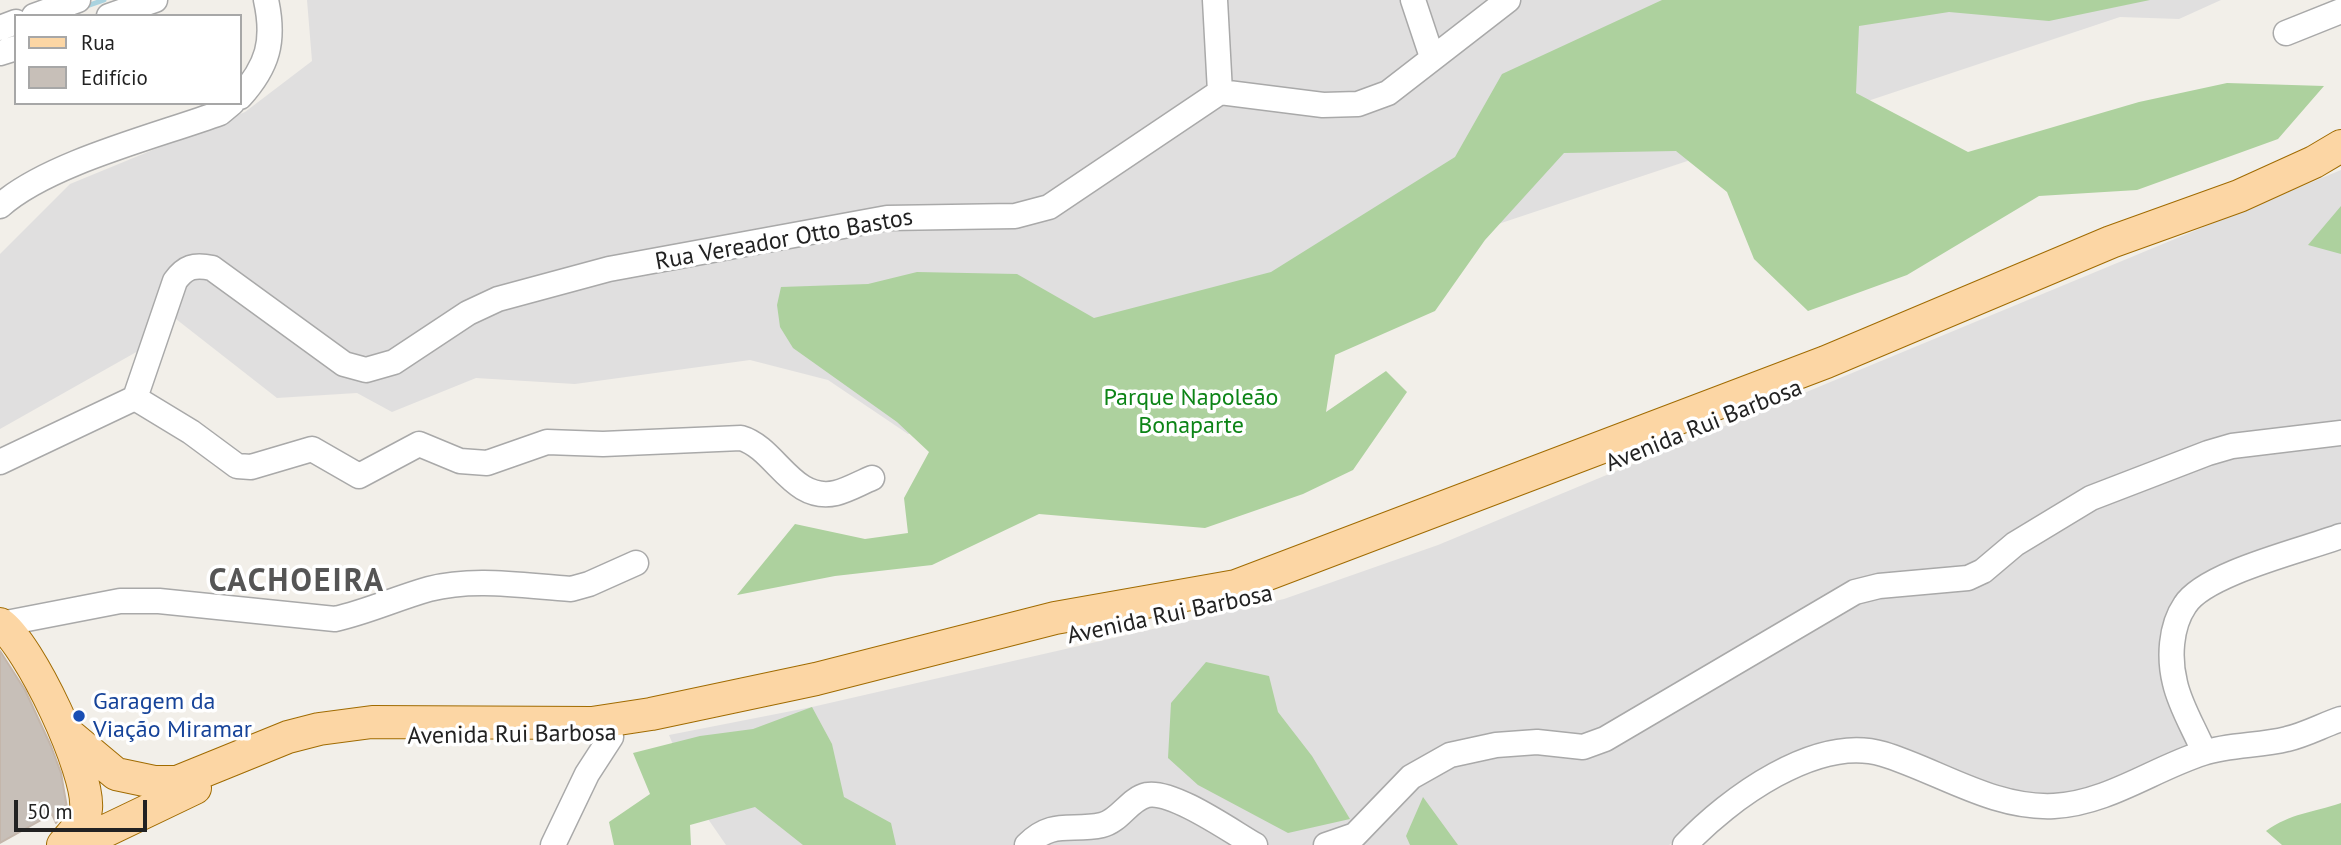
<!DOCTYPE html>
<html>
<head>
<meta charset="utf-8">
<style>
	body { margin:0 }
	#map { position:relative; width:2341px; height:845px; overflow:hidden; background:#f2efe9; font-family:"PT Sans",sans-serif }
	canvas { display:block }
	.legend { position:absolute; left:14px; top:14px; width:228px; height:91px; box-sizing:border-box; background:#fff; border:2px solid #a7a7a7; margin:0; padding:9px 12px; list-style:none; font-size:21px; color:#222 }
	.legend li { display:flex; align-items:center; gap:14px; height:35px }
	.legend b { width:35px; border:2px solid #a7a7a7 }
	.scale { position:absolute; left:14px; top:800px; width:133px; height:32px; box-sizing:border-box; border:4px solid #222; border-top:0; padding-left:9px; font-size:21px; line-height:24px; white-space:nowrap; color:#222; -webkit-text-stroke:5px #fff; paint-order:stroke }
</style>
</head>
<body>
<div id="map">
<canvas width="2341" height="845"></canvas>
<ul class="legend">
<li><b style="height:9px;background:#fcd6a4"></b>Rua</li>
<li><b style="height:19px;background:#c7bfb8"></b>Edifício</li>
</ul>
<div class="scale">50 m</div>
</div>
<script>
const g = document.querySelector('canvas').getContext('2d');
g.lineJoin = 'round';
function fill(path, color) {
  g.fillStyle = color;
  g.fill(path, 'evenodd');
}
function strokePath(path, color, width, dash) {
  g.strokeStyle = color;
  g.lineWidth = width;
  g.lineCap = dash ? 'butt' : 'round';
  g.setLineDash(dash || []);
  g.stroke(path);
}
function write(font, color, halo, rows, align = 'center') {
  g.font = font + ' "PT Sans",sans-serif';
  g.lineWidth = 7;
  g.setLineDash([]);
  g.textBaseline = 'middle';
  g.strokeStyle = halo;
  g.fillStyle = color;
  for (const [text, x, y, turn = 0] of rows) {
    g.save();
    g.translate(x, y);
    g.rotate((+turn || 0) * Math.PI / 180);
    g.textAlign = isNaN(turn) ? turn : align;
    if (halo) g.strokeText(text, 0, 0);
    g.fillText(text, 0, 0);
    g.restore();
  }
}
fill(new Path2D(`
	M 307,0 L 2221,0 L 2179,19 L 2120,17 L 1288,294 L 948,428 L 908,434 L 828,380 L 750,360 L 575,384 L 476,378 L 392,412 L 357,393 L 277,398 L 167,312 L 170,333 L 0,429 L 0,254 L 70,184 L 245,112 L 312,61 Z
	M 2341,170 L 2341,524 L 2191,600 L 2173,671 L 2202,757 L 2054,807 L 1860,752 L 1743,786 L 1669,845 L 726,845 L 697,803 L 669,735 L 812,707 L 1284,599 L 1438,545 Z`), '#e0dfdf');
fill(new Path2D(`
	M 1662,0 L 2150,0 L 2049,21 L 1949,12 L 1859,26 L 1856,93 L 1968,152 L 2139,102 L 2227,83 L 2324,86 L 2278,139 L 2137,190 L 2039,196 L 1907,275 L 1808,311 L 1754,259 L 1727,192 L 1676,151 L 1564,153 L 1485,240 L 1435,311 L 1335,355 L 1326,412 L 1386,371 L 1407,392 L 1353,470 L 1303,494 L 1205,528 L 1039,514 L 932,565 L 835,576 L 737,595 L 795,524 L 865,539 L 908,533 L 904,498 L 929,452 L 897,422 L 793,348 L 780,327 L 777,305 L 781,287 L 868,284 L 917,272 L 1017,274 L 1094,318 L 1271,272 L 1455,157 L 1502,74 Z
	M 2341,206 L 2341,254 L 2308,245 Z
	M 1206,662 L 1269,676 L 1278,712 L 1312,756 L 1350,819 L 1288,833 L 1198,785 L 1168,758 L 1171,703 Z
	M 812,707 L 832,744 L 844,797 L 891,823 L 896,845 L 803,845 L 755,807 L 690,825 L 691,845 L 614,845 L 609,822 L 650,794 L 633,753 L 700,736 L 753,729 Z
	M 1423,797 L 1458,845 L 1410,845 L 1406,836 Z
	M 2341,803 L 2341,845 L 2282,845 L 2266,831 C 2291,813 2312,813 2341,803 Z`), '#add19e');
strokePath(new Path2D(`
	M 84,7 L 104,0`), '#aad3df', 5);
const building = new Path2D(`
	M 0,651 L 25,690 L 51,746 L 61,773 L 67,808 L 56,823 L 52,814 L 0,843 Z`);
fill(building, '#c7bfb8');
strokePath(building, '#c4b6ab', 2);
const minor = new Path2D(`
	M 1215,0 L 1220,92
	M 1413,0 L 1432,57
	M 34,16 L 78,0
	M 109,16 L 155,0
	M 0,28 L 16,22
	M 2286,33 L 2341,11
	M 0,53 L 16,48
	M 240,97 C 268,66 275,41 266,0
	M 0,206 C 48,163 157,136 220,113 L 232,103
	M 135,398 L 175,281 C 185,267 194,264 212,268 L 344,364 L 366,370 L 394,362 L 468,313 L 498,299 L 609,269 L 887,218 L 1015,216 L 1049,207 L 1220,92 L 1323,105 L 1358,104 L 1388,93 L 1508,0
	M 135,398 L 191,432 L 237,466 L 251,467 L 312,449 L 359,476 L 419,444 L 460,461 L 487,463 L 547,442 L 603,444 L 741,438 C 776,448 792,503 836,493 C 848,490 860,483 872,478
	M 0,462 L 135,398
	M 1,624 L 120,601 L 159,601 L 335,619 C 367,612 397,598 429,589 C 474,577 525,586 571,589 L 589,584 L 636,563
	M 2204,752 C 2195,730 2180,706 2175,683 C 2169,659 2170,627 2185,605 C 2205,573 2304,550 2341,536
	M 553,845 L 587,774 L 611,737
	M 1027,845 C 1053,819 1071,832 1102,825 C 1120,821 1129,799 1147,795 C 1173,790 1232,832 1255,845
	M 1326,845 L 1355,835 L 1411,777 L 1450,755 L 1496,745 L 1537,742 L 1583,747 L 1605,739 L 1855,592 L 1879,586 L 1968,578 L 1983,571 L 2015,544 L 2091,498 L 2208,453 L 2232,446 L 2341,433
	M 1685,845 C 1728,799 1817,734 1883,754 C 1939,771 1993,809 2054,806 C 2108,803 2153,769 2203,753 C 2230,744 2260,746 2287,739 C 2305,735 2323,725 2341,719`);
const major = new Path2D(`
	M 0,624 C 29,644 90,772 86,809 C 85,822 71,835 63,845
	M 67,733 L 116,774 L 154,782 L 177,782 L 288,737 L 319,729 L 372,722 L 592,723 L 651,714 L 816,679 L 1055,618 L 1236,586 L 1826,362 L 2111,242 L 2239,196 L 2314,162 L 2341,146
	M 76,845 L 195,788`);
strokePath(minor, '#a9a9a9', 27);
strokePath(major, '#a06b00', 34);
strokePath(minor, '#fff', 24);
strokePath(major, '#fcd6a4', 32);
for (const [x, y, r, color] of [
	[79,716,7,"#1a4fb4"]
]) {
  const dot = new Path2D();
  dot.arc(x, y, r, 0, 2 * Math.PI);
  g.fillStyle = color;
  g.fill(dot);
  strokePath(dot, '#fff', 2.5);
}
write('24px', '#222', '#fff', [
	["Rua Vereador Otto Bastos",784,240,-10],
	["Avenida Rui Barbosa",1704,426,-22],
	["Avenida Rui Barbosa",1170,615,-12],
	["Avenida Rui Barbosa",512,735,-1]
]);
write('24px', '#0c8416', '#fff', [
	["Parque Napoleão",1191,398],
	["Bonaparte",1191,426]
]);
write('24px', '#164399', '#fff', [
	["Garagem da",93,702],
	["Viação Miramar",93,730]
], 'left');
g.letterSpacing = '2px';
write('bold 32px', '#555', '#fff', [
	["CACHOEIRA",297,582]
]);
g.letterSpacing = '0px';
</script>
</body>
</html>
